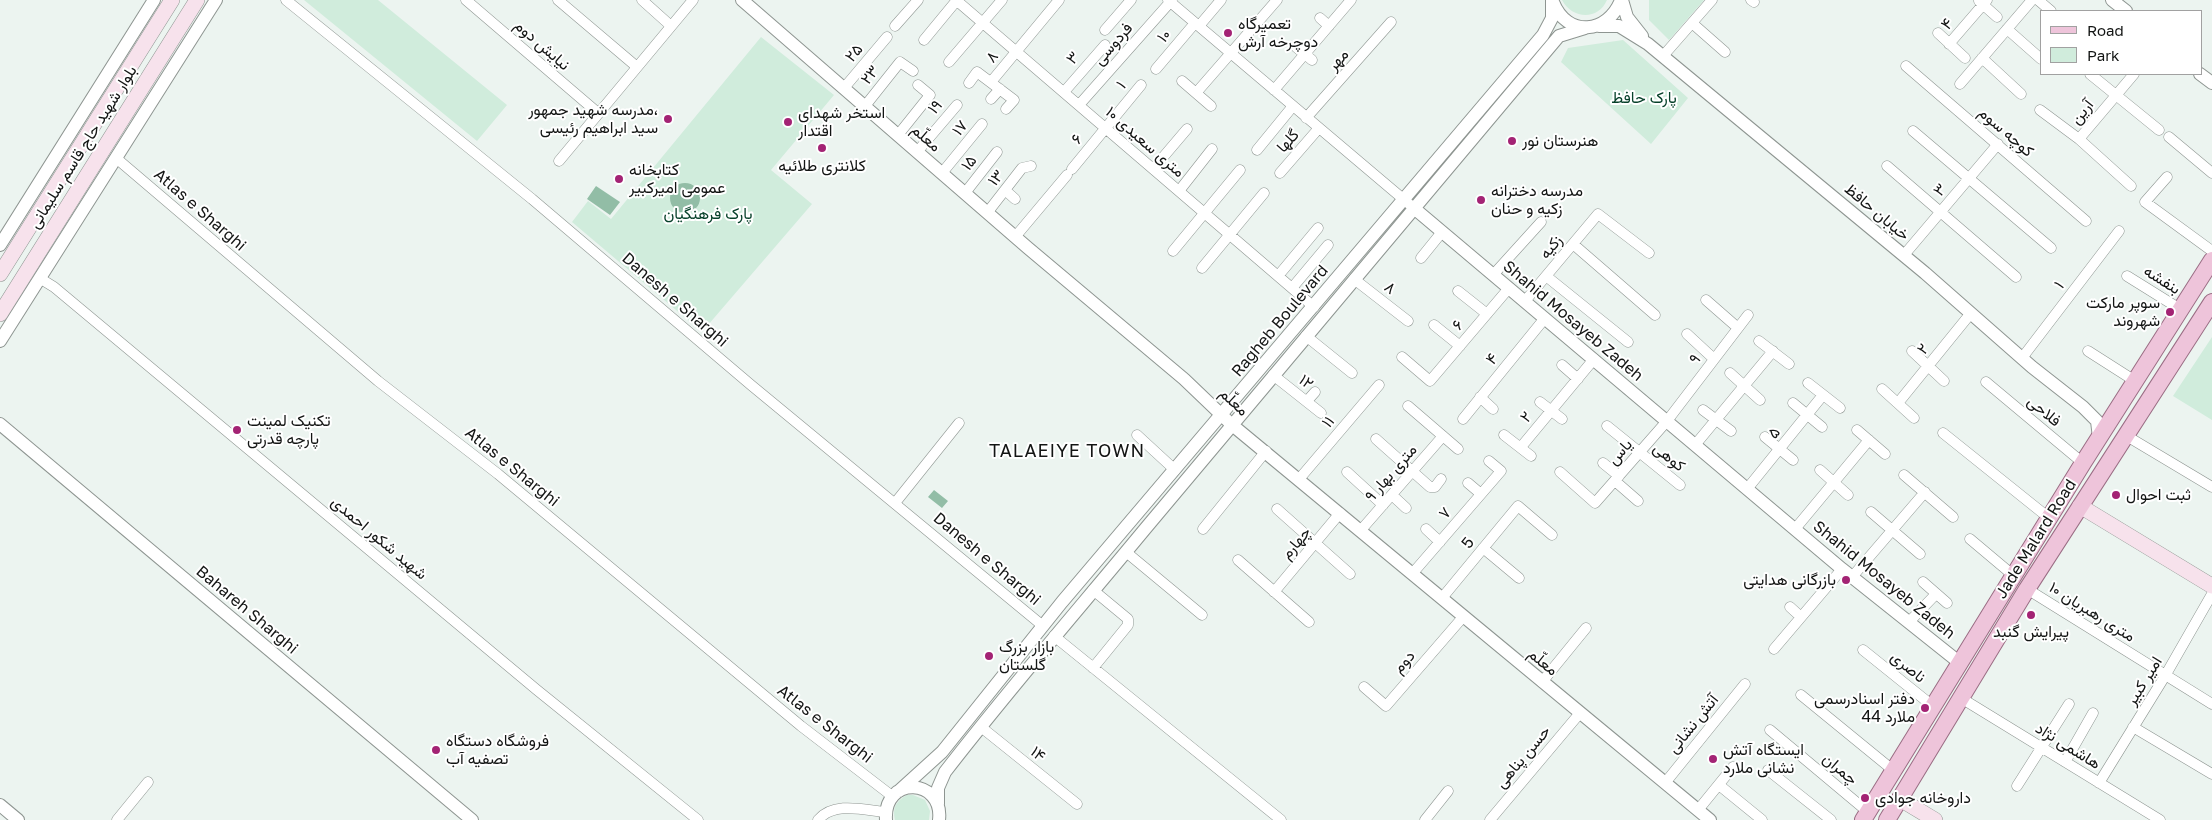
<!DOCTYPE html>
<html>
<head>
<meta charset="utf-8">
<style>
	body { margin:0 }
	#map { position:relative; width:2212px; height:820px; overflow:hidden; background:#ecf4f0; font-family:"Golos Text",sans-serif }
	canvas { display:block }
	.legend { position:absolute; left:2040px; top:10px; width:162px; height:65px; box-sizing:border-box; background:#fff; border:1px solid #a1a1a1; margin:0; padding:6px 9px; list-style:none; font-size:15px; color:#131514 }
	.legend li { display:flex; align-items:center; gap:10px; height:25px }
	.legend b { width:25px; border:1px solid #a1a1a1 }
</style>
</head>
<body>
<div id="map">
<canvas width="2212" height="820"></canvas>
<ul class="legend">
<li><b style="height:6px;background:#eec4da"></b>Road</li>
<li><b style="height:14px;background:#d0ecdc"></b>Park</li>
</ul>
</div>
<script>
const g = document.querySelector('canvas').getContext('2d');
g.lineJoin = 'round';
function fill(path, color) {
  g.fillStyle = color;
  g.fill(path, 'evenodd');
}
function strokePath(path, color, width, dash) {
  g.strokeStyle = color;
  g.lineWidth = width;
  g.lineCap = dash ? 'butt' : 'round';
  g.setLineDash(dash || []);
  g.stroke(path);
}
function write(font, color, halo, rows, align = 'center') {
  g.font = font + ' "Golos Text",Vazirmatn,sans-serif';
  g.lineWidth = 4;
  g.setLineDash([]);
  g.textBaseline = 'middle';
  g.strokeStyle = halo;
  g.fillStyle = color;
  for (const [text, x, y, turn = 0] of rows) {
    g.save();
    g.translate(x, y);
    g.rotate((+turn || 0) * Math.PI / 180);
    g.textAlign = isNaN(turn) ? turn : align;
    if (halo) g.strokeText(text, 0, 0);
    g.fillText(text, 0, 0);
    g.restore();
  }
}
fill(new Path2D(`
	M 304,0 L 378,0 L 507,105 L 477,141 Z
	M 1562,0 L 1607,0 C 1598,21 1572,19 1562,0 Z
	M 1649,0 L 1704,0 L 1669,40 L 1649,20 Z
	M 761,37 L 834,95 L 771,170 L 812,204 L 702,332 L 572,222 L 588,201 L 611,219 Z
	M 1623,40 L 1688,98 L 1651,144 L 1561,62 L 1568,48 Z
	M 2212,337 L 2212,420 L 2173,396 Z
	M 907,795 L 913,795 L 925,800 L 930,811 L 929,820 L 895,820 C 892,808 896,801 907,795 Z`), '#d0ecdc');
fill(new Path2D(`
	M670 198a15 15 0 1 1 30 0a15 15 0 1 1-30 0Z
	M 596,186 L 620,202 L 610,215 L 587,199 Z
	M 934,490 L 948,501 L 942,508 L 928,497 Z`), '#92bda6');
const minor = new Path2D(`
	M 286,0 L 532,199 L 751,385 L 1043,626
	M 466,0 L 598,113
	M 558,0 L 637,67
	M 642,0 L 671,26
	M 956,0 L 1314,307
	M 1168,0 L 1415,209
	M 1751,0 L 1754,2
	M 2038,0 L 2051,11
	M 1979,1 L 1997,17
	M 1320,18 L 1329,26
	M 1692,23 L 1725,52
	M 895,26 L 918,0
	M 1199,26 L 1221,0
	M 2007,29 L 2041,59
	M 1105,30 L 1131,0
	M 1938,33 L 1965,58
	M 924,40 L 957,0
	M 1949,44 L 1987,0
	M 1296,47 L 1312,60
	M 1663,56 L 1712,0
	M 1982,58 L 2021,94
	M 949,62 L 1002,0
	M 1906,66 L 2086,221
	M 1156,69 L 1195,23
	M 2090,74 L 2159,130
	M 1182,81 L 1211,106
	M 991,82 L 1059,0
	M 969,83 L 977,72 L 1014,100 L 1006,109
	M 1960,84 L 2032,0
	M 844,88 L 887,37
	M 1274,90 L 1351,0
	M 1064,92 L 1105,45
	M 1196,93 L 1277,0
	M 991,99 L 1000,89
	M 1079,105 L 1172,0
	M 865,106 L 900,62 L 913,71
	M 2040,110 L 2079,139
	M 1306,118 L 1391,22
	M 1913,131 L 2051,248
	M 898,135 L 930,95 L 918,85
	M 2169,137 L 2212,173
	M 1257,150 L 1293,106
	M 917,152 L 957,105
	M 116,158 L 378,381 L 498,474 L 801,726 L 892,796
	M 559,161 L 693,0
	M 1887,166 L 2016,277
	M 1072,169 L 1141,85
	M 1153,169 L 1187,129
	M 942,173 L 982,124
	M 1280,173 L 1319,128
	M 2167,177 L 2145,202 L 2212,251
	M 2131,186 L 2079,139 L 2134,74
	M 1005,190 L 1015,199
	M 1179,191 L 1212,149
	M 965,193 L 997,152
	M 987,213 L 1022,168 L 1031,166
	M 1015,237 L 1067,175
	M 1573,244 L 1655,315
	M 1173,251 L 1240,170
	M 1904,255 L 1998,144
	M 1421,258 L 1442,232
	M 1202,268 L 1264,193
	M 1493,275 L 1541,222
	M 1278,276 L 1318,228
	M 1546,276 L 1628,342
	M 2127,276 L 2180,309
	M 41,279 L 54,287 L 537,690 L 698,820
	M 1354,279 L 1408,321
	M 1292,288 L 1328,245
	M 1458,291 L 1487,314
	M 1706,300 L 1738,328
	M 1525,301 L 1598,214 L 1649,253
	M 1434,325 L 1460,346
	M 1687,334 L 1714,359
	M 1306,336 L 1352,373
	M 1759,341 L 1789,364
	M 1912,351 L 1944,381
	M 2088,351 L 2135,381
	M 1402,357 L 1430,381 L 1509,288
	M 2022,358 L 2119,231
	M 1562,365 L 1578,379
	M 1730,373 L 1760,400
	M 1273,375 L 1321,413
	M 1986,382 L 2083,463
	M 1808,383 L 1840,408
	M 1882,389 L 1914,418
	M 1480,397 L 1493,409
	M 1307,401 L 1315,392
	M 1540,402 L 1562,419
	M 1793,403 L 1822,427
	M 1898,403 L 1971,313
	M 1408,406 L 1458,449
	M 1703,410 L 1731,431
	M 1463,419 L 1545,318
	M 1607,426 L 1680,485
	M 1857,430 L 1885,454
	M 1943,433 L 2049,518
	M 1137,435 L 1175,470
	M 1504,435 L 1531,456
	M 2125,435 L 2212,487
	M 1765,437 L 1793,460
	M 1376,439 L 1430,487 L 1435,487 L 1441,479
	M 1695,445 L 1773,351
	M 1521,447 L 1594,359
	M 1603,463 L 1619,476
	M 1820,470 L 1848,495
	M 1347,472 L 1383,505
	M 1560,472 L 1595,503 L 1667,421 L 1748,315
	M 1904,475 L 1953,517
	M 1300,478 L 1379,385
	M 1615,481 L 1638,501
	M 1468,483 L 1481,494
	M 1747,489 L 1823,395
	M 1392,495 L 1406,508
	M 895,503 L 959,423
	M 1277,509 L 1350,574
	M 1871,512 L 1920,554
	M 1203,529 L 1266,451
	M 1426,529 L 1440,542
	M 1795,529 L 1869,440
	M 1361,530 L 1443,436
	M 1970,539 L 2014,576
	M 1483,548 L 1519,578
	M 1126,552 L 1202,615
	M 1238,560 L 1309,622
	M 1412,574 L 1501,471 L 1489,461
	M 1852,577 L 1925,492
	M 1923,582 L 1947,603
	M 2027,589 L 2212,704
	M 1274,592 L 1340,513
	M 1442,598 L 1518,506 L 1552,535
	M 1790,607 L 1801,617
	M 1909,622 L 1936,594
	M 1054,636 L 1281,820
	M 1774,649 L 1842,569
	M 1863,650 L 1934,707
	M 1093,668 L 1128,625 L 1128,619 L 1093,590
	M 1542,682 L 1586,628
	M 1364,687 L 1386,706 L 1463,617
	M 1801,695 L 1894,771
	M 1961,698 L 2160,820
	M 981,727 L 1077,804
	M 2133,727 L 2212,774
	M 1770,730 L 1868,812
	M 2065,762 L 2093,713
	M 1768,770 L 1831,820
	M 1665,783 L 1745,684
	M 2099,783 L 2165,676 L 2212,594
	M 1719,785 L 1762,820
	M 2017,786 L 2069,704
	M 1698,810 L 1733,767
	M 117,820 L 148,782
	M 818,820 C 834,801 864,810 885,812
	M 1425,820 L 1448,791
	M 1490,820 L 1580,713`);
const tertiary = new Path2D(`
	M 742,0 L 1028,248 L 1184,379 L 1231,424 L 1710,820
	M 1622,0 L 1627,17 L 1642,36
	M 2112,0 L 2126,11
	M 1553,2 C 1567,38 1608,34 1621,0
	M 1599,26 L 1619,26 L 1648,44 L 1925,273 L 2032,367 L 2083,407 L 2097,421 L 2099,438
	M 2200,74 L 2212,83
	M 1415,209 L 1842,569 L 1960,663
	M 0,245 L 154,0
	M 0,341 L 216,0
	M 0,424 L 472,820
	M 899,791 L 942,752 L 1062,602 L 1543,35 L 1552,18 L 1552,0
	M 938,804 L 938,788 L 945,772 C 1009,689 1078,610 1145,529 C 1277,370 1411,214 1543,55 L 1559,36 L 1585,28
	M 0,805 L 18,820
	M 886,820 C 883,775 944,778 939,820`);
const secondary = new Path2D(`
	M 0,274 L 172,0
	M 0,314 L 197,0
	M 2080,506 L 2212,586
	M 1900,799 L 1935,820`);
const primary = new Path2D(`
	M 1863,820 L 2083,463 L 2212,260
	M 1887,820 L 2027,589 L 2212,302`);
strokePath(minor, '#8e9591', 11);
strokePath(tertiary, '#8e9591', 14);
strokePath(secondary, '#8e9591', 16);
strokePath(primary, '#9a6d84', 18);
strokePath(minor, '#fff', 10);
strokePath(tertiary, '#fff', 12);
strokePath(secondary, '#f7e2ec', 15);
strokePath(primary, '#eec4da', 16);
for (const [x, y, r, color] of [
	[1228,33,5,"#a32374"],
	[668,119,5,"#a32374"],
	[788,122,5,"#a32374"],
	[1512,141,5,"#a32374"],
	[822,148,5,"#a32374"],
	[619,179,5,"#a32374"],
	[1481,200,5,"#a32374"],
	[2170,312,5,"#a32374"],
	[237,430,5,"#a32374"],
	[2116,495,5,"#a32374"],
	[1846,580,5,"#a32374"],
	[2031,615,5,"#a32374"],
	[989,656,5,"#a32374"],
	[1925,708,5,"#a32374"],
	[436,750,5,"#a32374"],
	[1713,759,5,"#a32374"],
	[1865,798,5,"#a32374"]
]) {
  const dot = new Path2D();
  dot.arc(x, y, r, 0, 2 * Math.PI);
  g.fillStyle = color;
  g.fill(dot);
  strokePath(dot, '#fff', 2);
}
write('16px', '#131514', '#fff', [
	["تعمیرگاه",1238,24],
	["دوچرخه آرش",1238,42],
	["مدرسه شهید جمهور،",658,110,"right"],
	["سید ابراهیم رئیسی",658,128,"right"],
	["استخر شهدای",798,113],
	["اقتدار",798,131],
	["هنرستان نور",1522,141],
	["کلانتری طلائیه",822,166,"center"],
	["کتابخانه",629,170],
	["عمومی امیرکبیر",629,188],
	["مدرسه دخترانه",1491,191],
	["زکیه و حنان",1491,209],
	["سوپر مارکت",2160,303,"right"],
	["شهروند",2160,321,"right"],
	["تکنیک لمینت",247,421],
	["پارچه قدرتی",247,439],
	["ثبت احوال",2126,495],
	["بازرگانی هدایتی",1836,580,"right"],
	["پیرایش گنبد",2031,632,"center"],
	["بازار بزرگ",999,647],
	["گلستان",999,665],
	["دفتر اسنادرسمی",1915,699,"right"],
	["44 ملارد",1915,717,"right"],
	["فروشگاه دستگاه",446,741],
	["تصفیه آب",446,759],
	["ایستگاه آتش",1723,750],
	["نشانی ملارد",1723,768],
	["داروخانه جوادی",1875,798]
], 'left');
write('16px', '#131514', '#fff', [
	["۴",1947,24,-50],
	["۱۰",1164,36,-50],
	["فردوسی",1113,44,-49],
	["نیایش دوم",542,45,41],
	["۲۵",854,53,-50],
	["۸",992,57,-51],
	["۳",1073,58,-49],
	["مهر",1338,60,-48],
	["۲۳",870,75,-52],
	["۱",1121,85,-50],
	["۱۹",935,107,-50],
	["آرین",2082,112,-51],
	["۱۷",960,128,-51],
	["کوچه سوم",2006,132,41],
	["معلّم",926,138,41],
	["۶",1077,139,-51],
	["گلها",1288,141,-49],
	["۱۰ متری سعیدی",1145,142,41],
	["بلوار شهید حاج قاسم سلیمانی",83,147,-58],
	["۱۵",969,163,-52],
	["۱۳",996,178,-52],
	["۳",1940,190,-50],
	["Atlas e Sharghi",200,210,41],
	["خیابان حافظ",1877,212,40],
	["زکیه",1551,247,-50],
	["بنفشه",2162,280,32],
	["۱",2059,285,-53],
	["۸",1390,288,38],
	["Danesh e Sharghi",675,300,41],
	["Ragheb Boulevard",1280,321,-50],
	["Shahid Mosayeb Zadeh",1573,321,40],
	["۶",1458,325,-50],
	["۲",1923,349,-51],
	["۴",1492,359,-51],
	["۹",1695,359,-52],
	["۱۲",1306,382,38],
	["معلّم",1234,402,43],
	["فلاحی",2044,411,40],
	["۲",1526,417,-50],
	["۱۱",1328,422,-50],
	["۵",1774,433,-51],
	["یاس",1620,452,-49],
	["کوهی",1669,457,39],
	["Atlas e Sharghi",512,467,39],
	["۹ متری بهار",1391,473,-49],
	["۷",1445,513,-49],
	["شهید شکور احمدی",379,538,40],
	["Jade Malard Road",2036,539,-58],
	["چهارم",1296,543,-50],
	["5",1468,543,-51],
	["Danesh e Sharghi",987,559,40],
	["Shahid Mosayeb Zadeh",1884,580,39],
	["Bahareh Sharghi",247,610,40],
	["۱۰ متری رهبریان",2092,612,32],
	["دوم",1404,662,-49],
	["معلّم",1543,662,39],
	["ناصری",1908,667,39],
	["امیر کبیر",2144,681,-58],
	["Atlas e Sharghi",825,724,38],
	["آتش نشانی",1693,724,-51],
	["هاشمی نژاد",2068,746,32],
	["۱۴",1038,754,39],
	["حسن پناهی",1523,757,-50],
	["چمران",1840,769,40]
]);
write('16px', '#07412a', '#fff', [
	["پارک حافظ",1644,98],
	["پارک فرهنگیان",708,214]
]);
g.letterSpacing = '1px';
write('18px', '#131514', '#fff', [
	["TALAEIYE TOWN",1067,451]
]);
g.letterSpacing = '0px';
</script>
</body>
</html>
